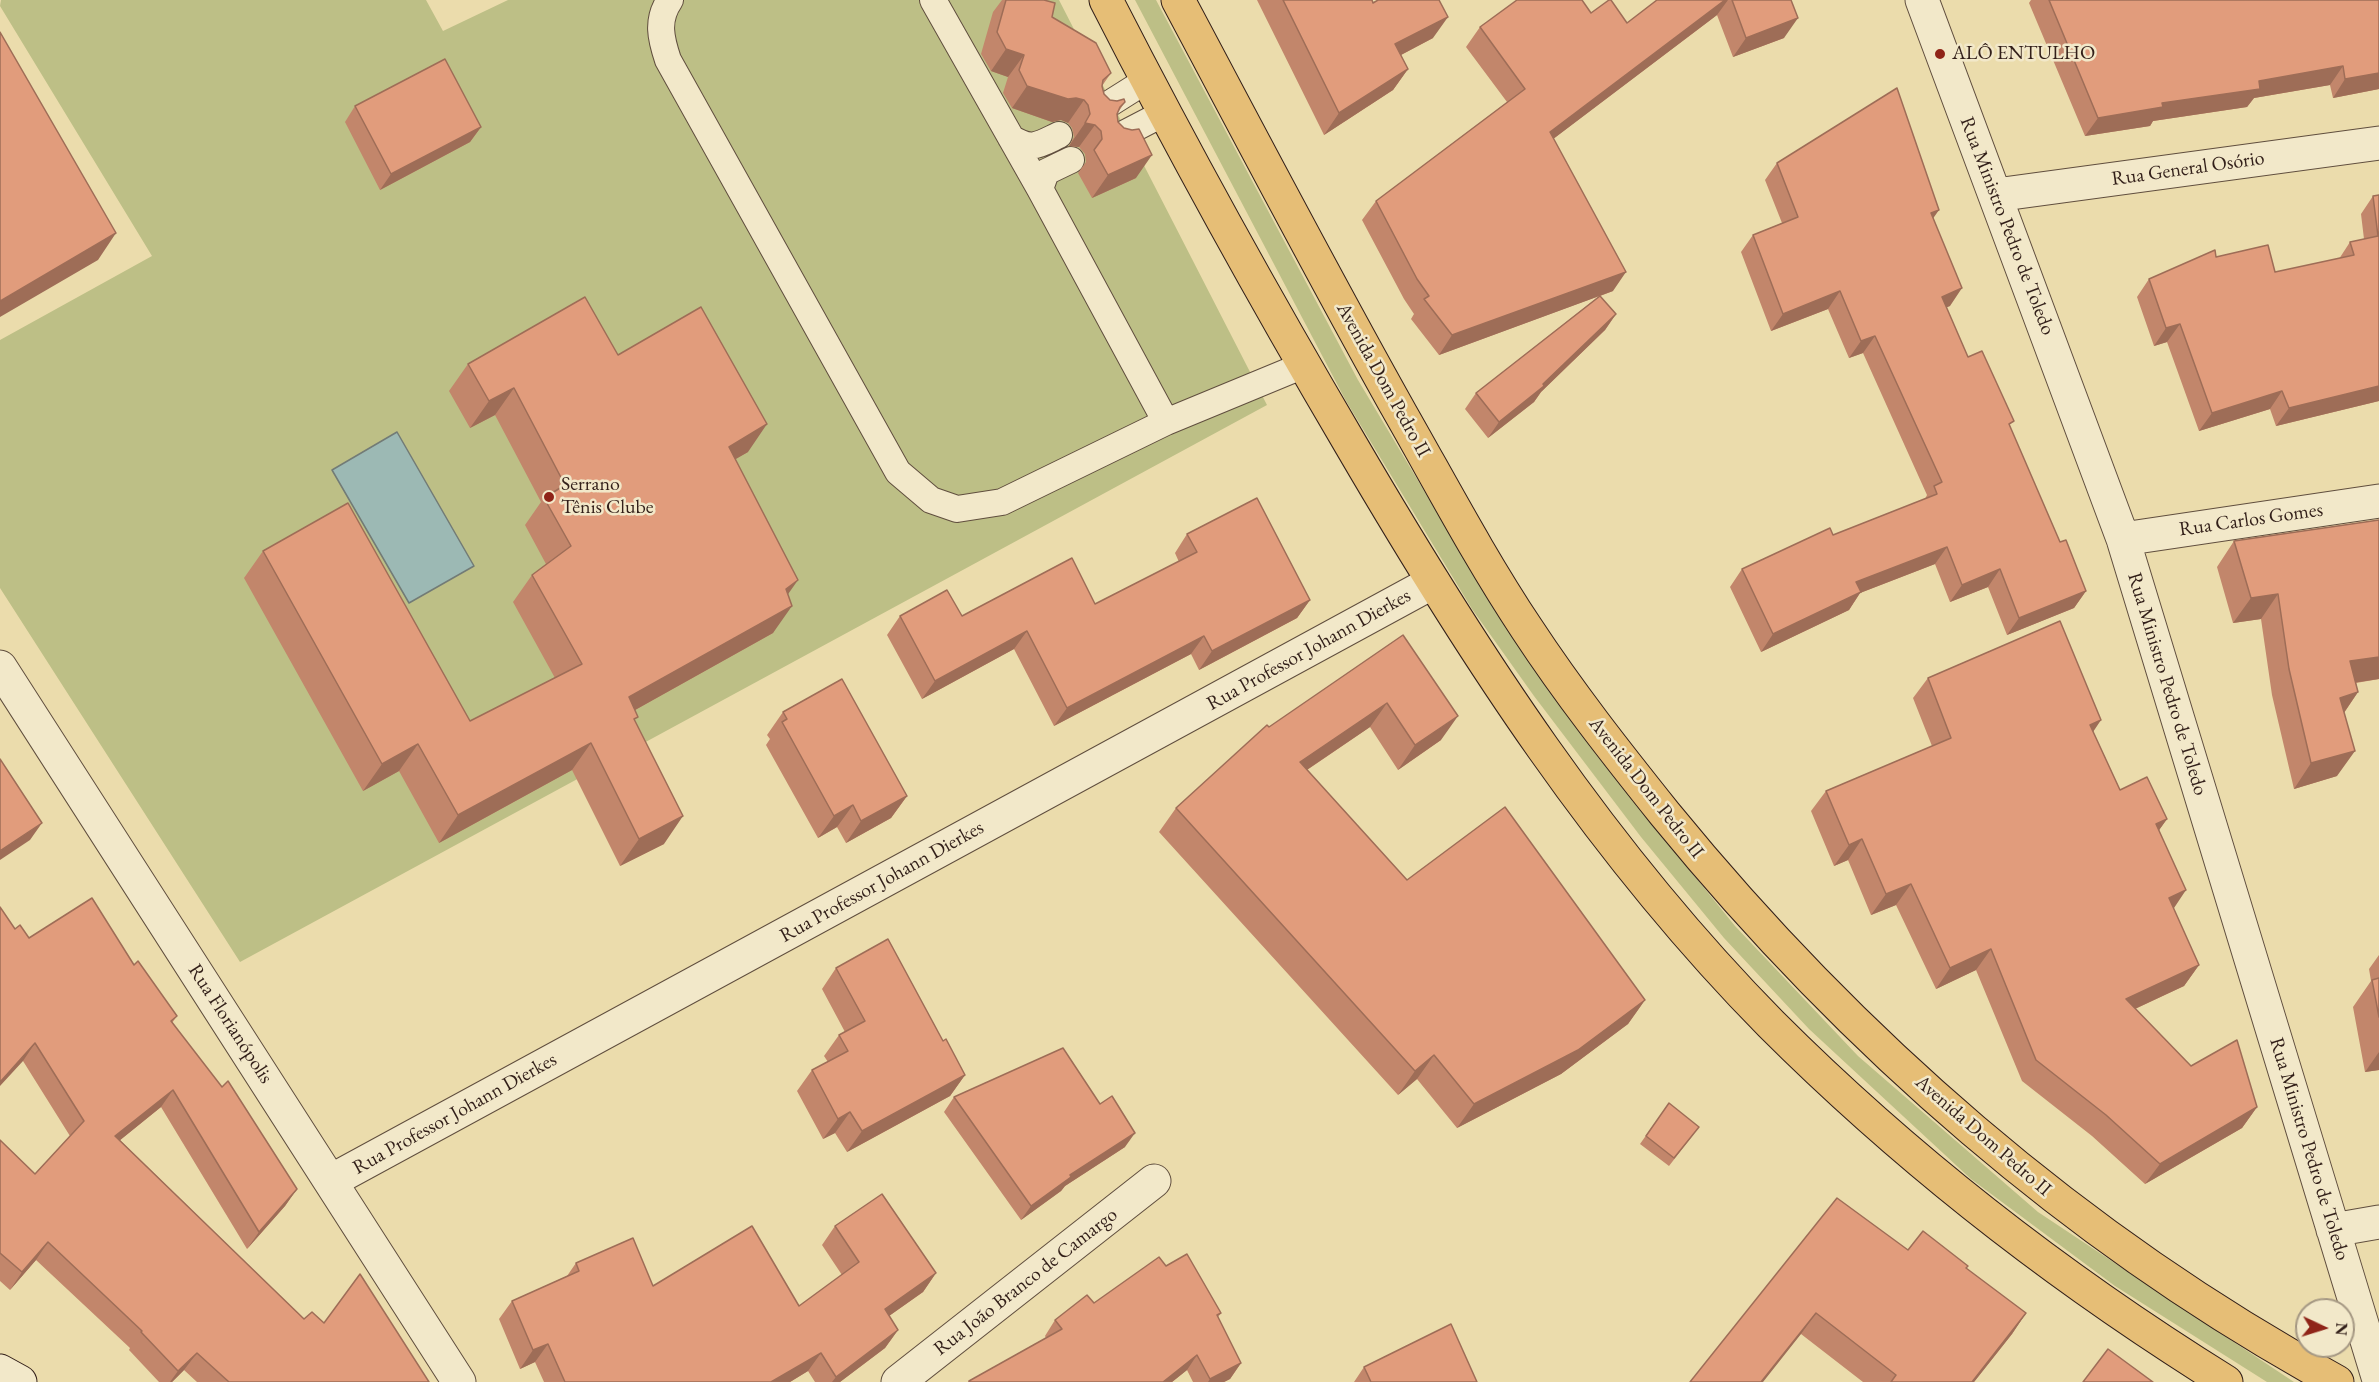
<!DOCTYPE html>
<html>
<head>
<meta charset="utf-8">
<style>
	body { margin:0 }
	#map { position:relative; width:2379px; height:1382px; overflow:hidden; background:#ebdcac; font-family:"EB Garamond",serif }
	canvas { display:block }
	.north { position:absolute; left:2295px; top:1298px; width:60px; height:60px; box-sizing:border-box; background:#f2e8c9; border:2px solid #a59883; border-radius:50%; rotate:94deg; font-size:16px; font-weight:700; line-height:24px; text-align:center; color:#321f19 }
	.north::after { content:''; display:block; margin:auto; width:21px; height:27px; background:#8f2418; clip-path:polygon(50% 0,100% 100%,50% 72%,0 100%) }
</style>
</head>
<body>
<div id="map">
<canvas width="2379" height="1382"></canvas>
<div class="north">N</div>
</div>
<script>
const g = document.querySelector('canvas').getContext('2d');
g.lineJoin = 'round';
function fill(path, color) {
  g.fillStyle = color;
  g.fill(path, 'evenodd');
}
function strokePath(path, color, width, dash) {
  g.strokeStyle = color;
  g.lineWidth = width;
  g.lineCap = dash ? 'butt' : 'round';
  g.setLineDash(dash || []);
  g.stroke(path);
}
function write(font, color, halo, rows, align = 'center') {
  g.font = font + ' "EB Garamond",serif';
  g.lineWidth = 5;
  g.setLineDash([]);
  g.textBaseline = 'middle';
  g.strokeStyle = halo;
  g.fillStyle = color;
  for (const [text, x, y, turn = 0] of rows) {
    g.save();
    g.translate(x, y);
    g.rotate((+turn || 0) * Math.PI / 180);
    g.textAlign = isNaN(turn) ? turn : align;
    if (halo) g.strokeText(text, 0, 0);
    g.fillText(text, 0, 0);
    g.restore();
  }
}
fill(new Path2D(`
	M 1,0 L 426,0 L 443,31 L 508,0 L 1059,0 L 1267,405 L 240,962 L 0,588 L 0,340 L 152,256 L 0,6 Z
	M 1135,0 L 1156,0 L 1358,380 L 1491,603 L 1595,753 L 1735,926 L 1858,1056 L 2038,1212 L 2294,1382 L 2267,1382 L 2115,1286 L 1971,1179 L 1809,1029 L 1724,938 L 1641,837 L 1534,696 L 1472,609 L 1346,401 Z`), '#bdbf86');
const water = new Path2D(`
	M 397,432 L 474,566 L 409,603 L 332,470 Z`);
fill(water, '#9cb9b4');
strokePath(water, '#727b76', 1.5);
const lane = new Path2D(`
	M 670,0 C 656,20 661,39 668,60 L 898,472 L 931,500 L 957,509 L 1002,502 L 1166,422 L 1304,365
	M 933,0 L 1040,189 L 1166,422
	M 1101,109 L 1147,80
	M 1011,138 C 1032,151 1038,145 1059,135
	M 1116,138 L 1164,113
	M 1040,189 L 1046,172 L 1071,160`);
const street = new Path2D(`
	M 1922,0 L 2123,539 L 2379,1380
	M 1996,195 L 2379,143
	M 2123,539 L 2379,501
	M 0,667 L 459,1382
	M 331,1181 L 1433,582
	M 2333,1230 L 2379,1222
	M 898,1382 L 1154,1181`);
const secondary = new Path2D(`
	M 0,1371 L 20,1382`);
const primary = new Path2D(`
	M 1106,0 C 1183,151 1265,299 1351,445 C 1472,652 1602,853 1771,1024 C 1908,1161 2062,1280 2226,1382
	M 1178,0 C 1252,139 1324,277 1401,414 C 1442,486 1481,560 1527,629 C 1569,693 1617,754 1665,814 C 1851,1042 2077,1240 2337,1382`);
strokePath(lane, '#604e3e', 28);
strokePath(street, '#604e3e', 35);
strokePath(secondary, '#321f19', 35);
strokePath(primary, '#321f19', 35);
strokePath(lane, '#f2e8c9', 26);
strokePath(street, '#f2e8c9', 33);
strokePath(secondary, '#f2e8c9', 33);
strokePath(primary, '#e6be76', 33);
fill(new Path2D(`
	M 1002,0 L 1044,0 L 1052,17 L 1111,73 L 1102,86 L 1104,94 L 1110,100 L 1125,102 L 1117,114 L 1118,122 L 1136,178 L 1092,198 L 1078,173 L 1086,162 L 1085,154 L 1079,147 L 1069,146 L 1074,137 L 1072,128 L 1068,123 L 1061,120 L 1052,122 L 1012,108 L 1003,93 L 1008,77 L 991,71 L 981,54 L 993,12 Z
	M 1257,0 L 1372,0 L 1373,3 L 1433,38 L 1401,55 L 1408,69 L 1393,90 L 1324,135 Z
	M 1657,0 L 1791,0 L 1784,38 L 1733,57 L 1717,15 L 1553,139 L 1613,291 L 1600,296 L 1616,314 L 1605,330 L 1541,392 L 1534,402 L 1488,438 L 1465,409 L 1476,393 L 1599,296 L 1439,355 L 1411,319 L 1414,314 L 1404,299 L 1362,220 L 1376,201 L 1507,102 L 1466,47 L 1480,27 L 1627,23 Z
	M 2031,0 L 2379,0 L 2379,89 L 2333,98 L 2330,85 L 2254,98 L 2247,107 L 2153,121 L 2150,126 L 2085,136 L 2029,3 Z
	M 355,106 L 481,127 L 470,142 L 380,190 L 345,122 Z
	M 1777,163 L 1933,218 L 1950,306 L 1946,307 L 1968,357 L 2010,427 L 2060,542 L 2086,591 L 2074,608 L 2007,635 L 1988,587 L 1950,602 L 1935,564 L 1860,593 L 1849,610 L 1761,652 L 1730,587 L 1742,569 L 1833,535 L 1925,499 L 1927,495 L 1863,353 L 1849,358 L 1828,309 L 1771,331 L 1741,252 L 1753,235 L 1782,223 L 1765,180 Z
	M 2379,195 L 2379,401 L 2276,426 L 2270,409 L 2199,431 L 2167,342 L 2154,346 L 2137,297 L 2149,279 L 2216,257 L 2275,272 L 2339,259 L 2350,242 L 2364,239 L 2361,214 L 2373,196 Z
	M 618,355 L 748,452 L 735,459 L 788,594 L 773,633 L 635,710 L 635,722 L 664,844 L 620,866 L 572,770 L 439,843 L 399,771 L 363,791 L 244,578 L 263,551 L 470,721 L 555,678 L 513,602 L 532,575 L 546,564 L 525,525 L 541,502 L 495,415 L 470,428 L 449,391 L 468,364 Z
	M 2379,520 L 2379,679 L 2356,683 L 2358,692 L 2344,713 L 2337,776 L 2294,789 L 2272,695 L 2261,619 L 2233,623 L 2217,567 L 2234,541 Z
	M 1187,534 L 1310,600 L 1297,618 L 1199,670 L 1191,654 L 1054,726 L 1014,649 L 922,699 L 887,635 L 900,616 L 962,616 L 1095,604 L 1179,562 L 1175,553 Z
	M 1403,635 L 1441,740 L 1398,770 L 1370,727 L 1307,770 L 1407,880 L 1645,1000 L 1628,1024 L 1561,1074 L 1457,1128 L 1417,1079 L 1398,1095 L 1159,832 L 1176,808 Z
	M 1928,678 L 2093,731 L 2120,790 L 2167,819 L 2159,830 L 2173,908 L 2199,965 L 2184,986 L 2135,1009 L 2191,1066 L 2257,1107 L 2242,1128 L 2145,1184 L 2092,1136 L 2022,1081 L 1976,970 L 1936,989 L 1896,905 L 1871,915 L 1848,860 L 1834,866 L 1811,811 L 1826,791 L 1932,746 L 1913,698 Z
	M 783,712 L 907,796 L 891,818 L 846,843 L 837,827 L 818,838 L 766,745 L 770,739 L 767,735 Z
	M 15,929 L 29,938 L 134,965 L 177,1016 L 172,1023 L 297,1189 L 285,1206 L 247,1249 L 161,1107 L 120,1140 L 304,1319 L 324,1323 L 429,1382 L 197,1382 L 184,1370 L 172,1382 L 159,1382 L 129,1350 L 130,1348 L 36,1260 L 10,1290 L 0,1281 L 0,1140 L 35,1174 L 70,1136 L 23,1061 Z
	M 2379,955 L 2379,1070 L 2365,1072 L 2353,1007 L 2371,981 L 2369,969 Z
	M 836,968 L 943,1041 L 965,1075 L 950,1096 L 847,1152 L 835,1133 L 823,1139 L 797,1091 L 812,1070 L 828,1062 L 824,1056 L 839,1035 L 845,1032 L 822,989 Z
	M 954,1097 L 1100,1104 L 1125,1147 L 1065,1186 L 1061,1191 L 1021,1220 L 944,1112 Z
	M 1669,1103 L 1693,1135 L 1669,1166 L 1640,1144 Z
	M 835,1226 L 936,1273 L 923,1292 L 889,1316 L 898,1330 L 885,1348 L 840,1382 L 815,1382 L 808,1371 L 790,1382 L 544,1382 L 535,1362 L 520,1369 L 499,1319 L 512,1301 L 567,1276 L 576,1263 L 653,1286 L 799,1306 L 842,1275 L 822,1245 Z
	M 1908,1250 L 1966,1268 L 2026,1313 L 2012,1334 L 1974,1382 L 1863,1382 L 1801,1334 L 1690,1382 Z
	M 1166,1266 L 1221,1313 L 1218,1317 L 1241,1363 L 1230,1379 L 1224,1382 L 1193,1382 L 1187,1370 L 1172,1382 L 968,1382 L 1046,1338 L 1045,1336 L 1055,1320 L 1094,1303 Z
	M 1364,1367 L 1477,1382 L 1354,1382 Z`), '#c2866b');
fill(new Path2D(`
	M 1725,0 L 1728,0 L 1717,15 L 1536,152 L 1550,132 Z
	M 1448,17 L 1433,38 L 1380,66 L 1395,44 Z
	M 1798,18 L 1784,38 L 1733,57 L 1746,38 Z
	M 1006,49 L 1024,55 L 1008,77 L 991,71 Z
	M 2343,66 L 2330,85 L 2254,98 L 2247,107 L 2153,121 L 2150,126 L 2085,136 L 2098,118 L 2259,81 Z
	M 1408,69 L 1393,90 L 1324,135 L 1339,113 Z
	M 2379,73 L 2379,89 L 2333,98 L 2345,79 Z
	M 1027,86 L 1076,98 L 1084,100 L 1068,123 L 1061,120 L 1052,122 L 1012,108 Z
	M 1085,123 L 1095,125 L 1079,147 L 1069,146 Z
	M 481,127 L 470,142 L 380,190 L 391,174 Z
	M 1152,155 L 1136,178 L 1092,198 L 1108,175 Z
	M 1939,210 L 1927,227 L 1931,213 Z
	M 116,233 L 98,260 L 0,317 L 0,301 Z
	M 1626,272 L 1613,291 L 1439,355 L 1452,335 Z
	M 1962,288 L 1950,306 L 1930,314 L 1942,297 Z
	M 1840,291 L 1828,309 L 1771,331 L 1783,314 Z
	M 1616,314 L 1605,330 L 1541,392 L 1534,402 L 1488,438 L 1499,422 L 1543,384 Z
	M 2180,324 L 2167,342 L 2154,346 L 2166,328 Z
	M 1875,336 L 1863,353 L 1849,358 L 1861,341 Z
	M 2379,386 L 2379,401 L 2276,426 L 2289,408 Z
	M 514,388 L 495,415 L 470,428 L 489,401 Z
	M 2282,391 L 2270,409 L 2199,431 L 2212,413 Z
	M 767,424 L 748,452 L 710,474 L 729,447 Z
	M 1947,547 L 1935,564 L 1860,593 L 1849,610 L 1761,652 L 1773,634 L 1856,582 Z
	M 2000,569 L 1988,587 L 1950,602 L 1962,585 Z
	M 798,580 L 779,607 L 786,589 Z
	M 2086,591 L 2074,608 L 2007,635 L 2019,618 Z
	M 2278,594 L 2261,619 L 2233,623 L 2251,598 Z
	M 1310,600 L 1297,618 L 1199,670 L 1212,651 Z
	M 792,606 L 773,633 L 610,724 L 629,697 Z
	M 1027,631 L 1014,649 L 922,699 L 935,681 Z
	M 1204,636 L 1191,654 L 1054,726 L 1067,708 Z
	M 2379,657 L 2379,679 L 2332,686 L 2350,661 Z
	M 2358,692 L 2341,717 L 2340,698 Z
	M 1387,703 L 1370,727 L 1283,786 L 1300,762 Z
	M 1458,716 L 1441,740 L 1398,770 L 1415,745 Z
	M 2101,720 L 2087,741 L 2090,725 Z
	M 591,743 L 572,770 L 439,843 L 458,815 Z
	M 418,744 L 399,771 L 363,791 L 382,764 Z
	M 2355,751 L 2337,776 L 2294,789 L 2311,763 Z
	M 907,796 L 891,818 L 846,843 L 861,821 Z
	M 853,805 L 837,827 L 818,838 L 834,816 Z
	M 683,816 L 664,844 L 620,866 L 639,839 Z
	M 2167,819 L 2152,840 L 2156,824 Z
	M 42,823 L 30,840 L 0,860 L 0,851 Z
	M 1862,839 L 1848,860 L 1834,866 L 1849,845 Z
	M 1911,884 L 1896,905 L 1871,915 L 1886,894 Z
	M 2186,890 L 2172,911 L 2169,898 Z
	M 1991,949 L 1976,970 L 1936,989 L 1950,968 Z
	M 2199,965 L 2184,986 L 2111,1020 L 2126,999 Z
	M 1645,1000 L 1628,1024 L 1561,1074 L 1457,1128 L 1474,1104 Z
	M 35,1043 L 23,1061 L 0,1086 L 0,1082 Z
	M 2379,1052 L 2379,1070 L 2365,1072 Z
	M 1434,1055 L 1417,1079 L 1398,1095 L 1415,1071 Z
	M 965,1075 L 950,1096 L 847,1152 L 862,1131 Z
	M 173,1090 L 161,1107 L 103,1154 L 115,1136 Z
	M 2257,1107 L 2242,1128 L 2145,1184 L 2160,1164 Z
	M 850,1112 L 835,1133 L 823,1139 L 838,1119 Z
	M 1135,1133 L 1125,1147 L 1065,1186 L 1061,1191 L 1021,1220 L 1031,1206 L 1070,1175 Z
	M 297,1189 L 285,1206 L 247,1249 L 259,1232 Z
	M 48,1242 L 36,1260 L 10,1290 L 22,1272 Z
	M 936,1273 L 923,1292 L 872,1328 L 885,1309 Z
	M 1816,1313 L 1801,1334 L 1763,1382 L 1761,1382 Z
	M 2026,1313 L 2012,1334 L 1974,1382 L 1972,1382 Z
	M 898,1330 L 885,1348 L 840,1382 L 832,1382 L 836,1377 Z
	M 548,1344 L 535,1362 L 520,1369 L 533,1350 Z
	M 197,1353 L 184,1370 L 172,1382 L 170,1382 L 178,1371 Z
	M 821,1353 L 808,1371 L 790,1382 L 771,1382 Z
	M 1197,1355 L 1187,1370 L 1172,1382 L 1163,1382 Z
	M 1241,1363 L 1230,1379 L 1224,1382 L 1208,1382 L 1210,1379 Z`), '#9e6d57');
const building = new Path2D(`
	M 1006,0 L 1044,0 L 1055,3 L 1052,17 L 1096,43 L 1111,73 L 1103,80 L 1102,86 L 1104,94 L 1110,100 L 1117,101 L 1124,99 L 1125,102 L 1120,107 L 1117,114 L 1118,122 L 1124,128 L 1132,130 L 1139,129 L 1152,155 L 1108,175 L 1094,150 L 1102,139 L 1101,131 L 1095,125 L 1085,123 L 1090,114 L 1088,105 L 1084,100 L 1076,98 L 1068,99 L 1027,86 L 1019,70 L 1024,55 L 1006,49 L 997,32 Z
	M 1283,0 L 1372,0 L 1373,3 L 1378,0 L 1439,0 L 1448,17 L 1395,44 L 1408,69 L 1339,113 Z
	M 1517,0 L 1582,0 L 1591,13 L 1609,0 L 1611,0 L 1627,23 L 1657,0 L 1725,0 L 1550,132 L 1626,272 L 1452,335 L 1424,299 L 1429,296 L 1417,279 L 1376,201 L 1525,89 L 1480,27 Z
	M 1732,0 L 1791,0 L 1798,18 L 1746,38 Z
	M 2049,0 L 2379,0 L 2379,73 L 2345,79 L 2343,66 L 2259,81 L 2260,89 L 2162,103 L 2163,107 L 2098,118 Z
	M 0,32 L 116,233 L 0,301 Z
	M 445,59 L 481,127 L 391,174 L 355,106 Z
	M 1897,88 L 1939,210 L 1931,213 L 1962,288 L 1942,297 L 1968,357 L 1982,351 L 2014,421 L 2009,424 L 2060,542 L 2066,540 L 2086,591 L 2019,618 L 2000,569 L 1962,585 L 1947,547 L 1856,582 L 1861,592 L 1773,634 L 1742,569 L 1830,528 L 1833,535 L 1937,494 L 1934,486 L 1942,482 L 1875,336 L 1861,341 L 1840,291 L 1783,314 L 1753,235 L 1798,217 L 1777,163 Z
	M 2379,195 L 2379,386 L 2289,408 L 2282,391 L 2212,413 L 2180,324 L 2166,328 L 2149,279 L 2215,250 L 2216,257 L 2268,245 L 2275,272 L 2354,255 L 2350,242 L 2378,236 L 2373,196 Z
	M 1600,296 L 1616,314 L 1543,384 L 1544,386 L 1499,422 L 1476,393 Z
	M 585,297 L 618,355 L 701,307 L 767,424 L 729,447 L 798,580 L 786,589 L 792,606 L 629,697 L 638,717 L 634,719 L 683,816 L 639,839 L 591,743 L 458,815 L 418,744 L 382,764 L 263,551 L 348,503 L 470,721 L 582,664 L 532,575 L 571,546 L 544,498 L 565,485 L 514,388 L 489,401 L 468,364 Z
	M 1257,498 L 1310,600 L 1212,651 L 1204,636 L 1067,708 L 1027,631 L 935,681 L 900,616 L 947,590 L 962,616 L 1072,558 L 1095,604 L 1197,552 L 1187,534 Z
	M 2379,520 L 2379,657 L 2350,661 L 2358,692 L 2340,698 L 2355,751 L 2311,763 L 2289,669 L 2278,594 L 2251,598 L 2234,541 Z
	M 2060,621 L 2101,720 L 2090,725 L 2120,790 L 2147,777 L 2167,819 L 2156,824 L 2186,890 L 2169,898 L 2199,965 L 2126,999 L 2191,1066 L 2237,1040 L 2257,1107 L 2160,1164 L 2106,1115 L 2036,1060 L 1991,949 L 1950,968 L 1911,884 L 1886,894 L 1862,839 L 1849,845 L 1826,791 L 1951,738 L 1928,678 Z
	M 1403,635 L 1458,716 L 1415,745 L 1387,703 L 1300,762 L 1407,880 L 1505,807 L 1645,1000 L 1578,1050 L 1474,1104 L 1434,1055 L 1415,1071 L 1176,808 L 1267,725 L 1269,727 Z
	M 842,679 L 907,796 L 861,821 L 853,805 L 834,816 L 782,722 L 787,719 L 783,712 Z
	M 0,759 L 42,823 L 0,851 Z
	M 92,898 L 134,965 L 138,961 L 177,1016 L 171,1021 L 222,1087 L 228,1081 L 297,1189 L 259,1232 L 173,1090 L 115,1136 L 304,1319 L 312,1312 L 324,1323 L 360,1274 L 429,1382 L 229,1382 L 197,1353 L 178,1371 L 141,1332 L 142,1331 L 48,1242 L 22,1272 L 0,1253 L 0,1140 L 35,1174 L 84,1121 L 35,1043 L 0,1082 L 0,907 L 15,929 L 20,925 L 29,938 Z
	M 888,939 L 943,1041 L 946,1039 L 965,1075 L 862,1131 L 850,1112 L 838,1119 L 812,1070 L 848,1051 L 839,1035 L 865,1021 L 836,968 Z
	M 2379,978 L 2379,1017 L 2372,980 Z
	M 1063,1048 L 1100,1104 L 1112,1096 L 1135,1133 L 1070,1175 L 1071,1177 L 1031,1206 L 954,1097 Z
	M 1669,1103 L 1699,1127 L 1674,1158 L 1646,1136 Z
	M 882,1194 L 936,1273 L 885,1309 L 898,1330 L 836,1377 L 821,1353 L 771,1382 L 565,1382 L 548,1344 L 533,1350 L 512,1301 L 579,1271 L 576,1263 L 633,1238 L 653,1286 L 752,1226 L 799,1306 L 859,1262 L 835,1226 Z
	M 1837,1198 L 1908,1250 L 1923,1231 L 1968,1266 L 1966,1268 L 2026,1313 L 1972,1382 L 1891,1382 L 1896,1375 L 1816,1313 L 1761,1382 L 1690,1382 Z
	M 1187,1254 L 1221,1313 L 1217,1315 L 1241,1363 L 1210,1379 L 1197,1355 L 1163,1382 L 969,1382 L 969,1381 L 1062,1329 L 1055,1320 L 1087,1295 L 1094,1303 L 1159,1257 L 1166,1266 Z
	M 1451,1324 L 1477,1382 L 1371,1382 L 1364,1367 Z
	M 2108,1349 L 2153,1382 L 2083,1382 Z`);
fill(building, '#e19c7c');
strokePath(building, '#9e6d57', 1.5);
for (const [x, y, r, color] of [
	[1940,54,6,"#8f2418"],
	[549,497,6,"#8f2418"]
]) {
  const dot = new Path2D();
  dot.arc(x, y, r, 0, 2 * Math.PI);
  g.fillStyle = color;
  g.fill(dot);
  strokePath(dot, '#f2e8c9', 2);
}
write('20px', '#321f19', '#f2e8c9', [
	["ALÔ ENTULHO",1952,54],
	["Serrano",561,485],
	["Tênis Clube",561,508]
], 'left');
write('20px', '#321f19', '#f2e8c9', [
	["Rua General Osório",2188,169,-8],
	["Rua Ministro Pedro de Toledo",2007,226,69],
	["Avenida Dom Pedro II",1383,380,61],
	["Rua Carlos Gomes",2251,520,-8],
	["Rua Professor Johann Dierkes",1309,650,-29],
	["Rua Ministro Pedro de Toledo",2167,684,73],
	["Avenida Dom Pedro II",1646,788,52],
	["Rua Professor Johann Dierkes",882,882,-29],
	["Rua Florianópolis",230,1024,57],
	["Rua Professor Johann Dierkes",455,1114,-29],
	["Avenida Dom Pedro II",1983,1136,41],
	["Rua Ministro Pedro de Toledo",2309,1149,73],
	["Rua João Branco de Camargo",1026,1282,-38]
]);
</script>
</body>
</html>
